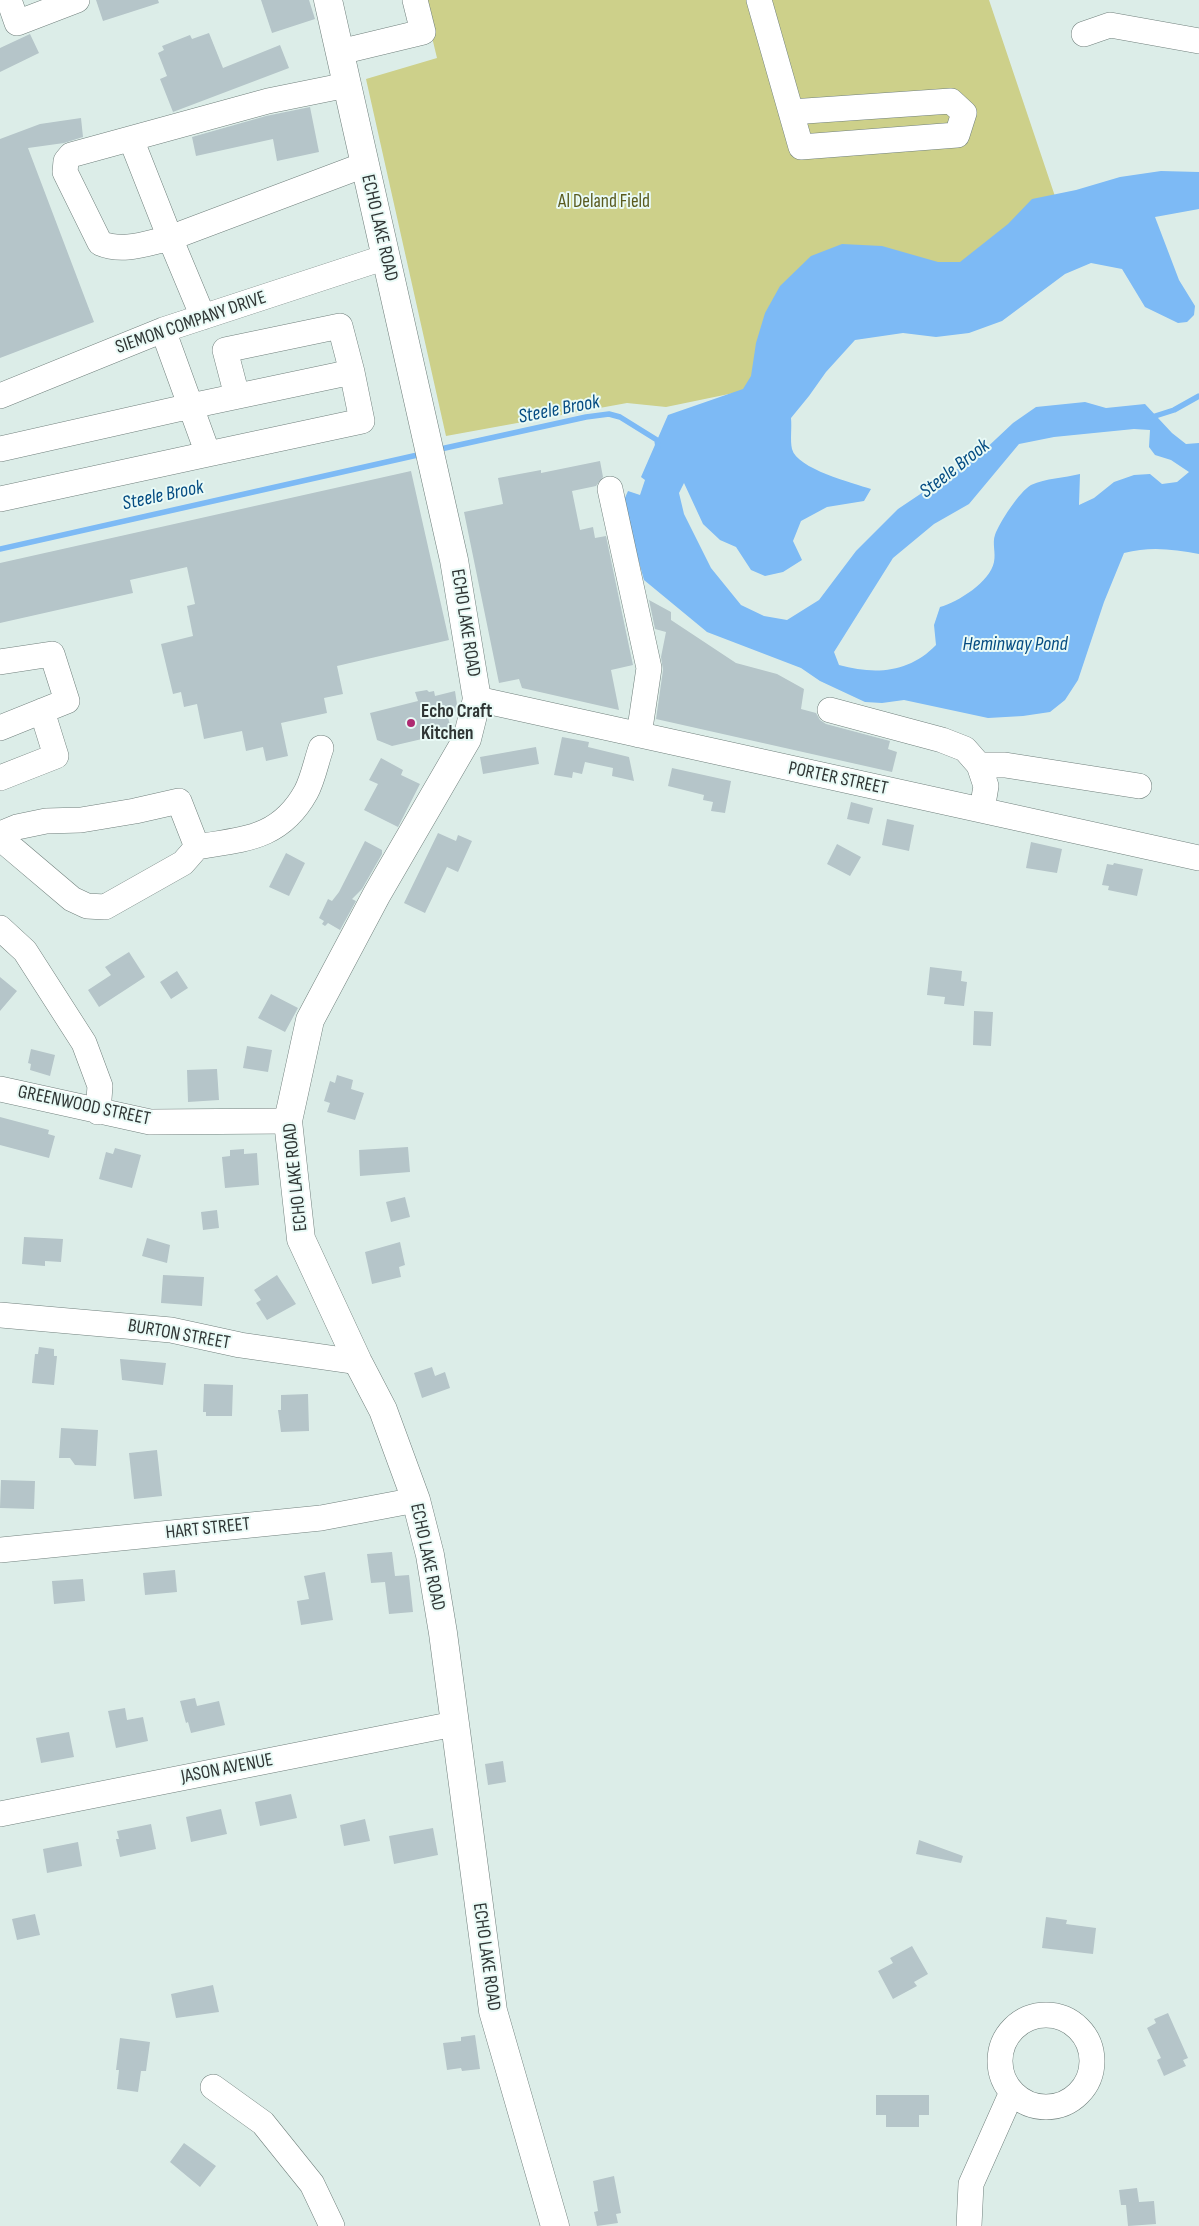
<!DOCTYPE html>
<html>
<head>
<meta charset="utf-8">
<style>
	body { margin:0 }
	canvas { display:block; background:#dcede8 }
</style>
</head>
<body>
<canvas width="1199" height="2226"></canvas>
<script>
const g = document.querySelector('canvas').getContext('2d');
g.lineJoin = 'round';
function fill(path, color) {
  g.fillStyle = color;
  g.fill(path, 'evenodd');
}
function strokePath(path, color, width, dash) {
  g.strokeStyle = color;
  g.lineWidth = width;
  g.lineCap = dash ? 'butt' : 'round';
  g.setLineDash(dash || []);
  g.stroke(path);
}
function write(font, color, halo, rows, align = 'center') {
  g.font = font + ' "Sofia Sans Condensed",sans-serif';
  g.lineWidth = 4;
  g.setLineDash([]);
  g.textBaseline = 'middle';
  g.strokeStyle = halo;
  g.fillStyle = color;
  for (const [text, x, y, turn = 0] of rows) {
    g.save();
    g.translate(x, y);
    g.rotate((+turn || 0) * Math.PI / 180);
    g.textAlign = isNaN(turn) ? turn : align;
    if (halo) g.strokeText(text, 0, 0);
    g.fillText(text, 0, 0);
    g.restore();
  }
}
fill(new Path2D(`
	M 423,0 L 989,0 L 1067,232 L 911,296 L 758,388 L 666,407 L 627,403 L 446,436 L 366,79 L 437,58 Z`), '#cdd08a');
fill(new Path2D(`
	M 1161,171 L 1199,172 L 1199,209 L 1155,217 L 1179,280 L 1195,306 L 1194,315 L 1187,322 L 1178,323 L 1145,307 L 1122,269 L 1091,263 L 1065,274 L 1002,321 L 969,333 L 936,337 L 903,333 L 855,340 L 826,372 L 809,396 L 791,418 C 792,428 790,440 792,449 C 797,469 853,483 871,489 L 864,501 L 827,507 L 801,521 L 793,541 L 802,560 L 783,572 L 765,576 L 751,570 L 736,547 L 720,540 L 703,524 L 684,483 L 679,493 L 684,514 L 711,568 L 741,605 L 764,616 L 787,620 L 819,600 L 856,551 L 898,509 L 980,454 L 1013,423 L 1036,407 L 1085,402 L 1106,408 L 1145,404 L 1172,433 L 1186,444 L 1199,443 L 1199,554 C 1173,549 1150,546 1124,553 L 1104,602 L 1078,680 L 1065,700 L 1050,712 L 1023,716 L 988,718 L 904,700 L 882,703 L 865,702 L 820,681 L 801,668 L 707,632 L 644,580 L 625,512 L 624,500 L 628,491 L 640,495 L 645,480 L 641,477 L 668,415 L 743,389 L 751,376 L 756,343 L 765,313 L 780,286 L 811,256 L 842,244 L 882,246 L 938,262 L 960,262 L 1008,224 L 1032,199 L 1076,190 L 1120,177 ZM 1134,429 L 1150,430 L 1149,447 L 1155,455 L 1171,460 L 1189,472 L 1177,482 L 1162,484 L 1150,474 L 1134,475 L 1114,482 L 1094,498 L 1079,505 L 1080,474 C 1064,478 1046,478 1031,485 C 1020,491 999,523 995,535 C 992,543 996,553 994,562 C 990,582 958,602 940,607 L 934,625 L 936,645 C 909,673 875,675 839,665 L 834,652 L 893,558 L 934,524 L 969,504 L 1019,444 L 1054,437 Z`), '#7dbaf5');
strokePath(new Path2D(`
	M 1149,418 L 1174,410 L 1199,396
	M 436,450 L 586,417 L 609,414 L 620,417 L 657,440 L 658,447
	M 0,549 L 422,454`), '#7dbaf5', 5.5);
fill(new Path2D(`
	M 96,0 L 158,0 L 159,3 L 103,21 Z
	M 261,0 L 309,0 L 315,19 L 272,33 Z
	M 209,33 L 223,68 L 280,45 L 289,68 L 173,112 L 160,79 L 167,76 L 158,53 L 164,50 L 162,46 L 190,35 L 192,39 Z
	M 30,34 L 39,53 L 0,72 L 0,48 Z
	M 310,107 L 319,152 L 277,161 L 273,139 L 196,156 L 192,137 L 266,116 Z
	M 81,118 L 83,137 L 64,143 L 28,148 L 94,322 L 0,358 L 0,139 L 40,124 Z
	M 600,461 L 603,477 L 596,486 L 572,491 L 580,530 L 593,527 L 595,538 L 606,536 L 630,651 L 633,665 L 611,670 L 619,710 L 522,688 L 519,679 L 499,683 L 464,512 L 503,504 L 498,478 L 541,470 L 541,473 Z
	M 411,471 L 449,640 L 337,666 L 343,694 L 324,698 L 327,713 L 281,723 L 288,756 L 266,761 L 263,747 L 246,751 L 242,731 L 204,739 L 197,704 L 184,707 L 181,692 L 173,694 L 161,644 L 193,636 L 187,606 L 195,604 L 187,567 L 130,580 L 133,593 L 0,623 L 0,563 Z
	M 649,600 L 671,612 L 671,620 L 736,663 L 777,674 L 804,689 L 801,709 L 816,713 L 820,720 L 826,724 L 890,741 L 888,749 L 897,752 L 892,772 L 656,719 L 663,670 L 661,657 L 666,632 L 655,629 Z
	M 427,690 L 429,692 L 434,691 L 435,696 L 455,691 L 458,711 L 447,714 L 452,732 L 392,746 L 377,740 L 370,713 L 418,701 L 415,692 Z
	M 562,737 L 589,742 L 588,747 L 629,757 L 634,781 L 612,776 L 613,768 L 585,762 L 582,774 L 573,772 L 572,778 L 554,775 Z
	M 536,747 L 539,764 L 483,774 L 480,757 Z
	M 381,758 L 403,770 L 401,775 L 420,784 L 398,827 L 364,810 L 378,784 L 369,780 Z
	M 672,768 L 731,781 L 725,813 L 711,811 L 713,802 L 703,800 L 704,795 L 668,786 Z
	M 851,802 L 873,808 L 869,824 L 847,819 Z
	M 887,819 L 914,825 L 909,851 L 882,845 Z
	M 438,833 L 456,841 L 458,835 L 472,841 L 458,872 L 447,867 L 425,913 L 404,903 Z
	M 365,841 L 382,850 L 382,854 L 362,889 L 352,899 L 356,901 L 340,930 L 328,923 L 325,926 L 322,924 L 324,921 L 319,918 L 328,899 L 332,901 L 339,892 Z
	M 1031,842 L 1062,849 L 1057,873 L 1026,868 Z
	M 837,844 L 861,857 L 850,876 L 827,864 Z
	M 286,853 L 305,863 L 289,896 L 269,887 Z
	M 1114,863 L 1143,869 L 1137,896 L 1108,890 L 1109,886 L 1102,885 L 1107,864 L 1113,865 Z
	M 129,952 L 145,977 L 99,1007 L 88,990 L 111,975 L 105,967 Z
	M 930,967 L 962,971 L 961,981 L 967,982 L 964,1006 L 944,1004 L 945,997 L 927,995 Z
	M 177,971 L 188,988 L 171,999 L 160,982 Z
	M 0,977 L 17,991 L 0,1011 Z
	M 271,994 L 298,1008 L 285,1032 L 258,1018 Z
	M 974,1011 L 993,1012 L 991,1046 L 973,1045 Z
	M 247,1046 L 272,1050 L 268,1072 L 243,1068 Z
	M 31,1049 L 55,1055 L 50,1076 L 30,1070 L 31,1064 L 28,1063 Z
	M 217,1069 L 219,1100 L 188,1102 L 187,1070 Z
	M 337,1075 L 353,1080 L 351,1089 L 364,1093 L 355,1120 L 327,1112 L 330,1103 L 324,1101 L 330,1081 L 335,1083 Z
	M 0,1117 L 49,1130 L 48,1134 L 55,1136 L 49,1158 L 0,1145 Z
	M 408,1147 L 410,1172 L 360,1176 L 359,1150 Z
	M 115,1148 L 141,1155 L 132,1188 L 99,1179 L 106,1152 L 113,1154 Z
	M 244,1149 L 244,1154 L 257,1153 L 259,1185 L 225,1188 L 222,1157 L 230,1156 L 230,1150 Z
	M 405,1197 L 410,1217 L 391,1222 L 386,1202 Z
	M 217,1210 L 219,1228 L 203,1230 L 201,1212 Z
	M 24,1237 L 63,1239 L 61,1262 L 45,1261 L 45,1266 L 22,1264 Z
	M 147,1238 L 170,1245 L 167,1263 L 142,1256 Z
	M 400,1242 L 405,1265 L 399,1267 L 401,1277 L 372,1284 L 365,1252 Z
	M 163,1275 L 204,1277 L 202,1306 L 161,1303 Z
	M 277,1275 L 296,1304 L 267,1320 L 256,1303 L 261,1300 L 254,1290 Z
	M 39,1347 L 54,1349 L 54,1356 L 57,1356 L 54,1385 L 32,1383 L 35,1354 L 38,1354 Z
	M 120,1359 L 166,1363 L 163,1385 L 122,1380 Z
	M 432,1367 L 435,1376 L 445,1372 L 450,1388 L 422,1398 L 414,1373 Z
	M 204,1384 L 233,1385 L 232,1416 L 206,1416 L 206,1412 L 203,1412 Z
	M 308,1394 L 309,1431 L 281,1432 L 278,1410 L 281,1410 L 281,1395 Z
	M 61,1428 L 98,1430 L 96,1466 L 75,1465 L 70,1458 L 59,1458 Z
	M 157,1450 L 162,1496 L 134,1499 L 129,1453 Z
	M 1,1480 L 35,1481 L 34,1509 L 0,1508 Z
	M 392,1552 L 395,1576 L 409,1575 L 413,1612 L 389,1614 L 385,1582 L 371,1583 L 367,1554 Z
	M 175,1570 L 177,1592 L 145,1595 L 143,1573 Z
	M 325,1572 L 333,1620 L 301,1625 L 297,1601 L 309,1599 L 304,1576 Z
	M 83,1579 L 85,1601 L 54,1604 L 52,1581 Z
	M 195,1698 L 197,1706 L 219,1701 L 225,1725 L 191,1733 L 188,1722 L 186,1723 L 180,1701 Z
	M 125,1708 L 127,1720 L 143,1717 L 148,1741 L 116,1748 L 108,1711 Z
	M 69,1732 L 74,1757 L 41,1763 L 36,1738 Z
	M 503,1761 L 506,1782 L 488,1785 L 485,1764 Z
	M 291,1794 L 297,1818 L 260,1826 L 255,1802 Z
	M 221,1809 L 227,1834 L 191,1842 L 186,1817 Z
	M 365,1819 L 370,1841 L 344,1846 L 340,1825 Z
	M 151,1824 L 156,1849 L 120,1857 L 116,1839 L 119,1839 L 117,1831 Z
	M 433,1828 L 438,1855 L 394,1864 L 389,1836 Z
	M 919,1840 L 963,1856 L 961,1863 L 916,1854 Z
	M 78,1842 L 82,1866 L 47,1873 L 43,1849 Z
	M 35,1914 L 40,1935 L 17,1940 L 12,1919 Z
	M 1046,1917 L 1067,1920 L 1066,1924 L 1096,1928 L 1093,1954 L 1042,1948 Z
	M 912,1946 L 928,1974 L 914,1982 L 917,1986 L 893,1999 L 878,1971 L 893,1963 L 890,1958 Z
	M 213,1985 L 219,2012 L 176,2018 L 171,1994 Z
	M 1168,2013 L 1188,2058 L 1183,2060 L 1186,2066 L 1164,2076 L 1157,2060 L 1161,2058 L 1147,2028 L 1156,2023 L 1154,2019 Z
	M 475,2035 L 480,2069 L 462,2071 L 461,2068 L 447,2070 L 443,2043 L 461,2041 L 461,2037 Z
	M 120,2038 L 150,2042 L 146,2071 L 141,2071 L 138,2092 L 117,2089 L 119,2070 L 116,2070 Z
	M 876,2095 L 929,2095 L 929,2115 L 919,2115 L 919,2127 L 886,2127 L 886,2115 L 876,2115 Z
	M 184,2143 L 216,2166 L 200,2187 L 170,2162 Z
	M 614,2176 L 621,2213 L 616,2214 L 618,2223 L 597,2226 L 594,2212 L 598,2211 L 593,2181 Z
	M 1137,2188 L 1139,2202 L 1154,2201 L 1156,2224 L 1128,2226 L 1126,2205 L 1121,2205 L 1119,2190 Z`), '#b5c5c9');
const minor = new Path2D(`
	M 9,0 L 17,23 L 77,0
	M 759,0 L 801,147 L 957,135 L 964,113 L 951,101 L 791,112
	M 1084,34 L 1110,25 L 1199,41
	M 340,52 L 423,32 L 415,0
	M 131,139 L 170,238 C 147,243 123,253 100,243 L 65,172 L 66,161 L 71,155 L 268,101 L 347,85
	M 203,317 L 170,238 L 364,165
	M 0,396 L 163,330 L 386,257
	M 237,396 L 225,350 L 340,326 L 352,372
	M 0,449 L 191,406 L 352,372 L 362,421 L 208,454
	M 610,489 L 649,668 L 639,735
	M 0,499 L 208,454 L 163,330
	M 0,662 L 52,654 L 67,701 L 0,728
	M 477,699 L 1199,858
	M 830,710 L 942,740 L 965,749 L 979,765 L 986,786 L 982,810
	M 979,765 L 1005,765 L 1139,786
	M 0,778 L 56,756 L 42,711
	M 0,834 L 17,827 L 46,821 L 81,820 L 135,811 L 179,801 L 197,847 L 183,863 L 105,907 L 87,906 L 72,899 L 0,838
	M 197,847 C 244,839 280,839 306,792 C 313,779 316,762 321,748
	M 0,928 L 25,951 L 84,1043 L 100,1086 L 98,1112
	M 0,1089 L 150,1122 L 288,1121
	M 0,1315 L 171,1330 L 240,1345 L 358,1362
	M 0,1550 L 321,1518 L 416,1500
	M 0,1814 L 454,1724
	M1000 2061a46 46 0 1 1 92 0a46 46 0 1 1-92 0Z
	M 213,2087 L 263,2123 L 312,2184 L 332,2226
	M 969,2226 L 971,2184 L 1012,2092`);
const major = new Path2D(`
	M 328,0 L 454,560 L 477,699 L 467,739 L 377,894 L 310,1020 L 288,1121 L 301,1239 L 358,1362 L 383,1410 L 416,1500 L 430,1555 L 443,1633 L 493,2011 L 555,2226`);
strokePath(minor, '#71807d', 26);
strokePath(major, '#71807d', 29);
strokePath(minor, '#fff', 25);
strokePath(major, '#fff', 28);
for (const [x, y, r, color] of [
	[411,723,5,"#af2a71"]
]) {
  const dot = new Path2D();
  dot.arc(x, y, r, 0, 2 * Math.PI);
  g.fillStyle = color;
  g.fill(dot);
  strokePath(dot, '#e9faf6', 2);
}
write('19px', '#5a5b1f', '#e9faf6', [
	["Al Deland Field",604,202]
]);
write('19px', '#2f3534', '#e9faf6', [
	["ECHO LAKE ROAD",379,228,77],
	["SIEMON COMPANY DRIVE",191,323,-19],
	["ECHO LAKE ROAD",465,623,81],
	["PORTER STREET",838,779,12],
	["GREENWOOD STREET",84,1106,12],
	["ECHO LAKE ROAD",296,1177,-96],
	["BURTON STREET",179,1335,10],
	["HART STREET",208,1529,-6],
	["ECHO LAKE ROAD",427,1557,78],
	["JASON AVENUE",227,1769,-11],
	["ECHO LAKE ROAD",486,1957,82]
]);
write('bold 19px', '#2f3534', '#e9faf6', [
	["Echo Craft",421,712],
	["Kitchen",421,734]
], 'left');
write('italic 20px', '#054c82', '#e9faf6', [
	["Steele Brook",559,410,-11],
	["Steele Brook",955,469,-38],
	["Steele Brook",163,496,-12],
	["Heminway Pond",1015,645]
]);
</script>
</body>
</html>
